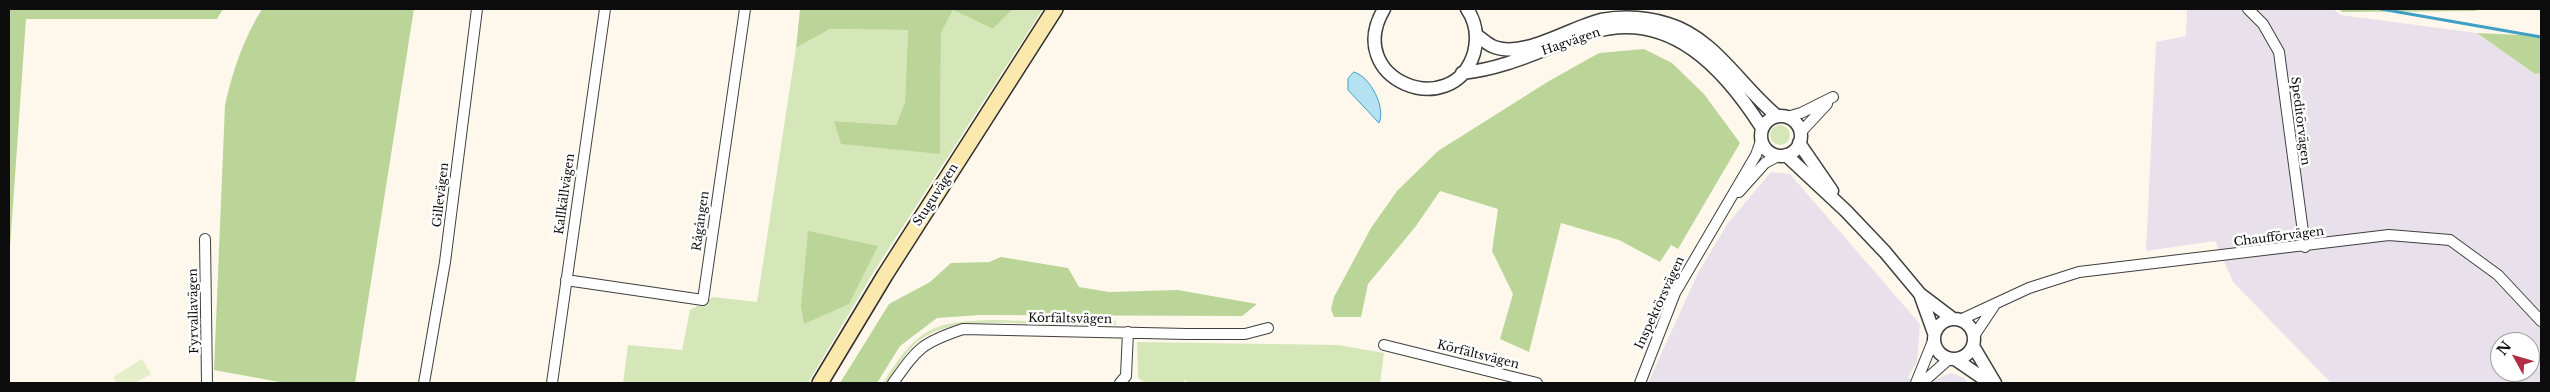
<!DOCTYPE html>
<html>
<head>
<meta charset="utf-8">
<style>
	body { margin:0 }
	#map { position:relative; width:2550px; height:392px; overflow:hidden; background:#fef8ec; font-family:"Libre Baskerville",serif }
	canvas { display:block }
	.frame { position:absolute; inset:0; border:10px solid #0c0c0c; pointer-events:none }
	.north { position:absolute; left:2490px; top:332px; width:50px; height:50px; box-sizing:border-box; background:#fff; border:1px solid #9e9e9e; border-radius:50%; rotate:309deg; font-size:14px; font-weight:700; line-height:20px; text-align:center; color:#0c0c0c }
	.north::after { content:''; display:block; margin:auto; width:18px; height:22px; background:#b32e44; clip-path:polygon(50% 0,100% 100%,50% 72%,0 100%) }
</style>
</head>
<body>
<div id="map">
<canvas width="2550" height="392"></canvas>
<div class="frame"></div>
<div class="north">N</div>
</div>
<script>
const g = document.querySelector('canvas').getContext('2d');
g.lineJoin = 'round';
function fill(path, color) {
  g.fillStyle = color;
  g.fill(path, 'evenodd');
}
function strokePath(path, color, width, dash) {
  g.strokeStyle = color;
  g.lineWidth = width;
  g.lineCap = dash ? 'butt' : 'round';
  g.setLineDash(dash || []);
  g.stroke(path);
}
function write(font, color, halo, rows, align = 'center') {
  g.font = font + ' "Libre Baskerville",serif';
  g.lineWidth = 5;
  g.setLineDash([]);
  g.textBaseline = 'middle';
  g.strokeStyle = halo;
  g.fillStyle = color;
  for (const [text, x, y, turn = 0] of rows) {
    g.save();
    g.translate(x, y);
    g.rotate((+turn || 0) * Math.PI / 180);
    g.textAlign = isNaN(turn) ? turn : align;
    if (halo) g.strokeText(text, 0, 0);
    g.fillText(text, 0, 0);
    g.restore();
  }
}
fill(new Path2D(`
	M 2187,9 L 2333,9 L 2341,15 L 2477,33 L 2535,74 L 2541,73 L 2541,383 L 2331,383 L 2233,282 L 2215,241 L 2146,251 L 2156,42 L 2186,36 ZM 2500,342 L 2530,342 L 2530,372 L 2500,372 Z
	M 1771,172 L 1790,174 L 1920,324 L 1917,362 L 1908,377 L 1917,383 L 1648,383 L 1698,273 L 1728,223 Z
	M 1951,373 L 1964,378 L 1968,383 L 1927,383 Z`), '#e8e1eb');
fill(new Path2D(`
	M 1013,9 L 1043,9 L 873,273 L 808,383 L 623,383 L 628,345 L 682,350 L 690,310 L 713,297 L 757,302 L 796,48 L 830,29 L 908,30 L 905,102 L 896,125 L 835,121 L 940,153 L 941,33 L 953,10 L 993,29 Z
	M1770 135a10 10 0 1 1 20 0a10 10 0 1 1-20 0Z
	M 997,320 L 1057,322 L 1057,325 C 1016,324 946,314 914,345 C 903,356 896,370 888,383 L 883,383 C 918,328 931,321 997,320 Z
	M 1063,321 L 1116,321 L 1116,325 L 1063,325 Z
	M 1137,342 L 1338,345 L 1384,353 L 1380,383 L 1190,383 L 1185,380 L 1183,383 L 1146,383 L 1138,378 Z`), '#d5e6b9');
fill(new Path2D(`
	M 9,9 L 223,9 L 217,19 L 26,19 L 9,262 Z
	M 262,9 L 414,9 L 355,383 L 285,383 L 214,370 L 225,105 C 233,70 243,40 262,9 Z
	M 800,9 L 1013,9 L 993,29 L 953,10 L 941,33 L 940,154 L 841,144 L 834,121 L 896,125 L 905,102 L 908,30 L 830,29 L 796,48 Z
	M 2339,9 L 2475,9 L 2476,11 L 2342,12 Z
	M 2477,33 L 2541,36 L 2541,73 L 2535,74 Z
	M 1644,49 L 1672,63 L 1704,94 L 1740,143 L 1678,249 L 1671,245 L 1660,262 L 1619,240 L 1561,223 L 1529,352 L 1500,339 L 1513,294 L 1492,251 L 1498,209 L 1440,191 L 1416,226 L 1368,284 L 1361,317 L 1334,317 L 1331,309 L 1334,297 L 1371,228 L 1397,191 L 1438,151 L 1549,81 L 1599,53 Z
	M 808,231 L 878,246 L 849,304 L 804,324 L 801,306 Z
	M 1001,257 L 1068,268 L 1079,287 L 1109,292 L 1178,290 L 1257,304 L 1242,316 L 980,315 L 937,318 L 900,346 L 877,383 L 840,383 L 889,304 L 930,282 L 951,263 L 989,262 Z`), '#bbd599');
fill(new Path2D(`
	M 142,359 L 151,374 L 135,383 L 117,383 L 113,377 Z`), '#e5edca');
const water = new Path2D(`
	M 1354,72 C 1371,77 1386,108 1379,123 L 1348,90 L 1348,79 Z`);
fill(water, '#b5e2f2');
strokePath(water, '#409fc4', 1);
strokePath(new Path2D(`
	M 2381,9 L 2541,37`), '#409fc4', 3);
const minor = new Path2D(`
	M 2248,9 L 2263,24 L 2279,52 L 2305,247
	M 1787,117 L 1801,113 L 1833,97
	M 1800,133 L 1827,104
	M 1739,192 L 1765,163 L 1778,156
	M 205,239 L 207,383
	M 566,280 L 703,300 L 745,9
	M 1960,320 L 2029,288 L 2079,272 L 2389,235 L 2450,240 L 2498,275 L 2541,321
	M 1974,336 L 1994,306
	M 1384,345 L 1537,383
	M 424,383 L 445,262 L 477,9
	M 552,383 L 605,9
	M 893,383 C 918,348 921,343 963,329 L 1187,334 L 1245,334 L 1268,328
	M 1120,383 L 1126,376 L 1128,332
	M 1640,383 L 1675,293 L 1756,155 L 1761,141
	M 1916,383 L 1933,341
	M 1922,383 L 1949,359`);
const tertiary = new Path2D(`
	M 1384,9 C 1342,80 1453,123 1474,53 C 1478,37 1476,22 1467,9
	M 1476,35 C 1481,38 1486,43 1492,46 C 1523,60 1570,27 1601,20 C 1623,16 1646,17 1668,24 C 1715,38 1741,87 1777,116
	M 1462,73 C 1511,68 1547,46 1593,32 C 1671,9 1725,70 1762,128
	M1761 136a20 20 0 1 1 40 0a20 20 0 1 1-40 0Z
	M 1799,143 L 1832,191
	M 1786,155 L 1846,211 L 1885,252 L 1920,294 L 1953,319
	M 1920,294 L 1934,333
	M1934 339a20 20 0 1 1 40 0a20 20 0 1 1-40 0Z
	M 1973,346 L 1995,383
	M 1955,359 L 1990,383`);
const secondary = new Path2D(`
	M 820,383 L 885,275 L 1055,9`);
strokePath(minor, '#3f3f3f', 12);
strokePath(tertiary, '#3f3f3f', 15);
strokePath(secondary, '#2e2e2e', 18);
strokePath(minor, '#fff', 10);
strokePath(tertiary, '#fff', 12);
strokePath(secondary, '#fae8ac', 15);
write('12px', '#0c0c0c', '#fff', [
	["Hagvägen",1571,42,-19],
	["Speditörvägen",2300,121,83],
	["Kallkällvägen",565,194,-82],
	["Gillevägen",441,195,-83],
	["Stuguvägen",936,195,-57],
	["Rågången",701,221,-82],
	["Chaufförvägen",2279,237,-7],
	["Inspektörsvägen",1660,303,-65],
	["Fyrvallavägen",194,311,-91],
	["Körfältsvägen",1070,319,1],
	["Körfältsvägen",1478,355,14]
]);
</script>
</body>
</html>
